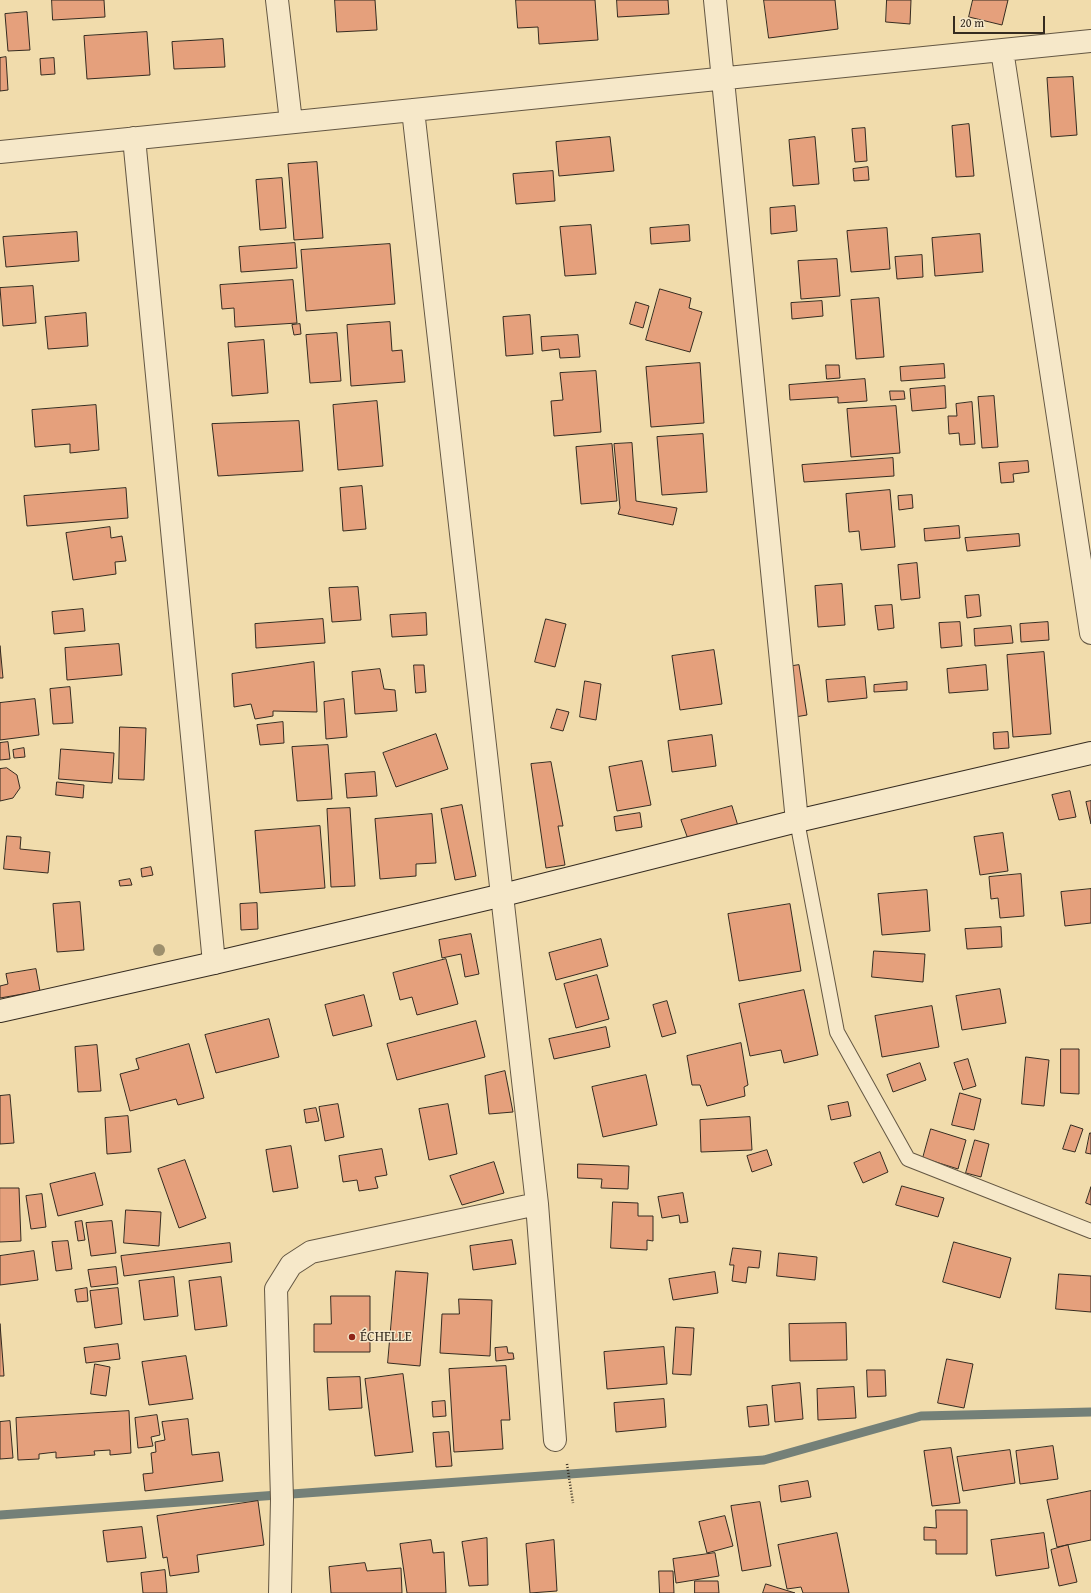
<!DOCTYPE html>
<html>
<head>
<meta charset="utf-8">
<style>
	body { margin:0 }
	#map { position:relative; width:1091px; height:1593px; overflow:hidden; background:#f1dcac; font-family:"Gentium Book Plus",serif }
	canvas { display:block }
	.scale { position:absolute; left:953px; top:16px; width:92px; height:18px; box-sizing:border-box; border:2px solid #352b20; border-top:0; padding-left:5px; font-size:12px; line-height:14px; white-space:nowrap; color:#352b20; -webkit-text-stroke:3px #f6e8c9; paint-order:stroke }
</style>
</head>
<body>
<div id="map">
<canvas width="1091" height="1593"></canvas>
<div class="scale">20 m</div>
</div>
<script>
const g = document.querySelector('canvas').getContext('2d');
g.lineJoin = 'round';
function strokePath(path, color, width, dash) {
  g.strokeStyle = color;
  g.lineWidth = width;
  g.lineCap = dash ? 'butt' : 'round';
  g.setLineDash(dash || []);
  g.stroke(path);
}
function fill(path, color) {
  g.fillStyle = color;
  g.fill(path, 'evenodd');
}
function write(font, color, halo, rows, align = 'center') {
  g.font = font + ' "Gentium Book Plus",serif';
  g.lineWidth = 3;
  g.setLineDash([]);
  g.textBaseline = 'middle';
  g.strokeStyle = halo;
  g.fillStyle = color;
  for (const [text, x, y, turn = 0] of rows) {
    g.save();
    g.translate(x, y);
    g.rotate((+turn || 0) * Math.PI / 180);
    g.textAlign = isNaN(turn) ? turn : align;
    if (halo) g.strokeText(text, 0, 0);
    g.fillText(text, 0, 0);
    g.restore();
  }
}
strokePath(new Path2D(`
	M 0,1515 L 764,1460 L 921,1416 L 1091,1412`), '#748078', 9);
const building = new Path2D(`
	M 52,0 L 104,0 L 105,17 L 53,20 Z
	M 335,0 L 375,0 L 377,30 L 337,32 Z
	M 516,0 L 595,0 L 598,40 L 539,44 L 538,27 L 518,28 Z
	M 617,0 L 668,0 L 669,14 L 618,17 Z
	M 764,0 L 835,0 L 838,29 L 769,38 Z
	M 887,0 L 911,0 L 910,24 L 886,22 Z
	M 973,0 L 1008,0 L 1002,25 L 969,17 Z
	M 27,12 L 30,50 L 8,51 L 5,14 Z
	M 147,32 L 150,75 L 87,79 L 84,36 Z
	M 223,39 L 225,67 L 174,69 L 172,42 Z
	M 6,57 L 8,90 L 0,91 L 0,58 Z
	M 54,58 L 55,74 L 41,75 L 40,59 Z
	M 1073,77 L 1077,135 L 1051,137 L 1047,78 Z
	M 969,124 L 974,176 L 956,177 L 952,126 Z
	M 865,128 L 867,161 L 855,162 L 852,129 Z
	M 610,137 L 614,171 L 559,176 L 556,142 Z
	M 815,137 L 819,184 L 793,186 L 789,140 Z
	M 317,162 L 323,238 L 294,240 L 288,164 Z
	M 868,167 L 869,180 L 854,181 L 853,169 Z
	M 553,171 L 555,201 L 516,204 L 513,174 Z
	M 282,178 L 286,228 L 260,230 L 256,180 Z
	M 795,206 L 797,231 L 771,234 L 770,208 Z
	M 591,225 L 596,274 L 565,276 L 560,227 Z
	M 689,225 L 690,241 L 651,244 L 650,228 Z
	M 887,228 L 890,269 L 851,272 L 847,231 Z
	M 77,232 L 79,261 L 6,267 L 3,237 Z
	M 980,234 L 983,272 L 935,276 L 932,238 Z
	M 295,243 L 297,268 L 241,272 L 239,247 Z
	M 390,244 L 395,304 L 306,311 L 301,250 Z
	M 922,255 L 923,277 L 897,279 L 895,257 Z
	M 837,259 L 840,296 L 801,299 L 798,261 Z
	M 293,280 L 297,323 L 235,327 L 234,308 L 222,309 L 220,285 Z
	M 33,286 L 36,323 L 3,326 L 0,288 Z
	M 660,289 L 691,298 L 689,308 L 702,312 L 690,352 L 646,340 Z
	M 879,298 L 884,357 L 856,359 L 851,300 Z
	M 822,301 L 823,316 L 792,319 L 791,303 Z
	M 636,302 L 649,306 L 643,328 L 630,324 Z
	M 86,313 L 88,346 L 48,349 L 45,317 Z
	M 530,315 L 533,354 L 506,356 L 503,317 Z
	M 390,322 L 392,351 L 402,350 L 405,382 L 351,386 L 347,325 Z
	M 300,324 L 301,334 L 294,335 L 292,325 Z
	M 337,333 L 341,381 L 310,383 L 306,335 Z
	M 578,335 L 580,357 L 560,358 L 559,349 L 542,351 L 541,337 Z
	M 264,340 L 268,393 L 232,396 L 228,343 Z
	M 700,363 L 704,423 L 651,427 L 646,367 Z
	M 944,364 L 945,378 L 901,381 L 900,367 Z
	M 826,365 L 839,365 L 840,378 L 827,379 Z
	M 596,371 L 601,432 L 554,436 L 551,401 L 563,400 L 560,373 Z
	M 865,379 L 867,401 L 838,403 L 838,397 L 790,400 L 789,385 Z
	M 945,386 L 946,408 L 912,411 L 910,389 Z
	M 890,391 L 904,391 L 905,399 L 891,400 Z
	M 994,396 L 998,447 L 982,448 L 978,397 Z
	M 377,401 L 383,466 L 338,470 L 333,405 Z
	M 972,402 L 975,444 L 960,445 L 959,433 L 949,434 L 948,416 L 957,416 L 956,404 Z
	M 96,405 L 99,450 L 70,453 L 70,444 L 35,447 L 32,410 Z
	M 896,406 L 900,453 L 851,457 L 847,409 Z
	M 299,421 L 303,471 L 218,476 L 212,424 Z
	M 703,434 L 707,492 L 662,495 L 657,437 Z
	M 632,443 L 636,501 L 677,508 L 673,525 L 618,514 L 620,508 L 614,444 Z
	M 612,444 L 617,501 L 581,504 L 576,447 Z
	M 893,458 L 894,476 L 804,482 L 802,465 Z
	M 1028,461 L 1029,472 L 1013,474 L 1014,482 L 1001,483 L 999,463 Z
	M 362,486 L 366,529 L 343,531 L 340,488 Z
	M 126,488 L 128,518 L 27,526 L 24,496 Z
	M 890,490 L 895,547 L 861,550 L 859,531 L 849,532 L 846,494 Z
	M 912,495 L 913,508 L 899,510 L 898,496 Z
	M 959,526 L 960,538 L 925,541 L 924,529 Z
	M 110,527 L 111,538 L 122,536 L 126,561 L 115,562 L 116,574 L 73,580 L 66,533 Z
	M 1019,534 L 1020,546 L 967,551 L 965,538 Z
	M 917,563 L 920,598 L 901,600 L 898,565 Z
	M 842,584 L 845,625 L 818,627 L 815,586 Z
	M 358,587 L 361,620 L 332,622 L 329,588 Z
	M 979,595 L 981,616 L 967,618 L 965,596 Z
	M 892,605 L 894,628 L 878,630 L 875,606 Z
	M 83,609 L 85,631 L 54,634 L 52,612 Z
	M 426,613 L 427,635 L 392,637 L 390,615 Z
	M 323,619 L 325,643 L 256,648 L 255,624 Z
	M 546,619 L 566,624 L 555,667 L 535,662 Z
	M 960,622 L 962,646 L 941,648 L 939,623 Z
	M 1048,622 L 1049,640 L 1021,642 L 1020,624 Z
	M 1011,626 L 1013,643 L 975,646 L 974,629 Z
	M 119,644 L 122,675 L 67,680 L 65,648 Z
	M 0,646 L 3,678 L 0,678 Z
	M 714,650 L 722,704 L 680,710 L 672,656 Z
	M 1044,652 L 1051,734 L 1013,737 L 1007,655 Z
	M 314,662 L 317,712 L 273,711 L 273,716 L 255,719 L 251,704 L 234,707 L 232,674 Z
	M 414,665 L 424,665 L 426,692 L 416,693 Z
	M 799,665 L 807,715 L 795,717 L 787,667 Z
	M 986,665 L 988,690 L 949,693 L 947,669 Z
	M 380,669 L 384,689 L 395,690 L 397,711 L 355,714 L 352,672 Z
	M 865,677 L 867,698 L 828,702 L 826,680 Z
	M 585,681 L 601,684 L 596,720 L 580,717 Z
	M 907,682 L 907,690 L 874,692 L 874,685 Z
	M 70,687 L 73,723 L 53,724 L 50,689 Z
	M 35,699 L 39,735 L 0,740 L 0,703 Z
	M 344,699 L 347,737 L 326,739 L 324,702 Z
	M 557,709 L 569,712 L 563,731 L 551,728 Z
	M 283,722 L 284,743 L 260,745 L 257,725 Z
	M 120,727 L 146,728 L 144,780 L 119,779 Z
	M 1008,732 L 1009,748 L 994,749 L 993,733 Z
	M 436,734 L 448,769 L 396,787 L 383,753 Z
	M 712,735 L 716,766 L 672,772 L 668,741 Z
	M 8,742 L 10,759 L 0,760 L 0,743 Z
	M 328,745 L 332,799 L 297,801 L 292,747 Z
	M 24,748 L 25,757 L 14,758 L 13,750 Z
	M 61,749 L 114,753 L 112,783 L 59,779 Z
	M 642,761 L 651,805 L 617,811 L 609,767 Z
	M 551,762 L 563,826 L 558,826 L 565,865 L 546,868 L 531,764 Z
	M 7,768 L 17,775 L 20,788 L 13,798 L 0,801 L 0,769 Z
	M 375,772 L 377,796 L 347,798 L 345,774 Z
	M 57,782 L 84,785 L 83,798 L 56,795 Z
	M 1070,791 L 1076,817 L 1059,820 L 1052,795 Z
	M 1091,801 L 1091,824 L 1086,802 Z
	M 462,805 L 476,876 L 455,880 L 441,809 Z
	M 732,806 L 738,826 L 688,839 L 681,820 Z
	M 350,808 L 355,886 L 331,887 L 327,809 Z
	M 640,813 L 642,827 L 616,831 L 614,817 Z
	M 432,814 L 436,863 L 416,864 L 416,876 L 380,879 L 375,819 Z
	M 320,826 L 325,888 L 260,893 L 255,831 Z
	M 1003,833 L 1008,871 L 980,875 L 974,837 Z
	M 7,836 L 21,837 L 20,849 L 50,852 L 48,873 L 4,869 Z
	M 151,867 L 153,875 L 142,877 L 141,869 Z
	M 1021,874 L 1024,916 L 1000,918 L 998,898 L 991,899 L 989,877 Z
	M 130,879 L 132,885 L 120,886 L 119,881 Z
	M 1091,889 L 1091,923 L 1065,926 L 1061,892 Z
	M 927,890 L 930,931 L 882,935 L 878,894 Z
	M 80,902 L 84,950 L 57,952 L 53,904 Z
	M 257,903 L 258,929 L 241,930 L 240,904 Z
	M 790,904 L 801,971 L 739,981 L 728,914 Z
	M 1001,927 L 1002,947 L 967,949 L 965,929 Z
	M 471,934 L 479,974 L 465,977 L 461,954 L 442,958 L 439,940 Z
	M 601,939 L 608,966 L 556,980 L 549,953 Z
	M 874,951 L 925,954 L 923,982 L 872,977 Z
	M 446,959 L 458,1004 L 417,1015 L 412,997 L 400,1000 L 393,973 Z
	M 36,969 L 40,991 L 0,998 L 0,986 L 8,984 L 6,974 Z
	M 597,975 L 609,1019 L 576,1028 L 564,984 Z
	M 1000,989 L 1006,1023 L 962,1030 L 956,996 Z
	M 804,990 L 818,1055 L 784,1063 L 781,1050 L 750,1056 L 739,1004 Z
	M 364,995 L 372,1026 L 333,1036 L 325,1005 Z
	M 667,1001 L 676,1033 L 662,1037 L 653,1005 Z
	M 932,1006 L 939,1047 L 882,1057 L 875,1016 Z
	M 269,1019 L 279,1057 L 216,1073 L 205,1035 Z
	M 476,1021 L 485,1057 L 397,1080 L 387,1044 Z
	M 606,1027 L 610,1047 L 554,1059 L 549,1039 Z
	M 741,1043 L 748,1085 L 744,1087 L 745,1096 L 707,1106 L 700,1085 L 692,1085 L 687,1056 Z
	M 189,1044 L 204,1098 L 178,1105 L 176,1099 L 130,1111 L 120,1074 L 139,1069 L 136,1059 Z
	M 97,1045 L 101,1091 L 78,1092 L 75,1047 Z
	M 1061,1049 L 1079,1049 L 1079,1094 L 1061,1093 Z
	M 1026,1057 L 1049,1060 L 1044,1106 L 1022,1104 Z
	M 968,1059 L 976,1086 L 963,1090 L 954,1063 Z
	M 920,1063 L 926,1080 L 893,1092 L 887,1075 Z
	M 505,1071 L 513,1112 L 489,1114 L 485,1076 Z
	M 646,1075 L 657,1125 L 603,1137 L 592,1087 Z
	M 960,1093 L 981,1099 L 974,1130 L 952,1125 Z
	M 10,1095 L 14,1143 L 0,1144 L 0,1096 Z
	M 848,1102 L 851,1116 L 831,1120 L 828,1106 Z
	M 338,1104 L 344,1137 L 325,1141 L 319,1107 Z
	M 448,1104 L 457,1154 L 429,1160 L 419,1109 Z
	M 316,1108 L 319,1121 L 306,1123 L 304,1110 Z
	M 128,1116 L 131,1152 L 107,1154 L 105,1118 Z
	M 750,1117 L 752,1150 L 701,1152 L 700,1120 Z
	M 1071,1125 L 1083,1129 L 1075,1152 L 1063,1149 Z
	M 931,1129 L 966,1140 L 958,1169 L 923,1158 Z
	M 1090,1133 L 1091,1133 L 1091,1154 L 1086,1153 Z
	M 975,1140 L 989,1144 L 981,1177 L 966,1173 Z
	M 291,1146 L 298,1188 L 273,1192 L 266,1150 Z
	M 382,1149 L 387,1175 L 375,1177 L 378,1188 L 359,1191 L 357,1180 L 343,1182 L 339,1156 Z
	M 767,1150 L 772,1165 L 752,1172 L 747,1156 Z
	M 880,1152 L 888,1172 L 863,1183 L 854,1163 Z
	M 185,1160 L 206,1218 L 179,1228 L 158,1169 Z
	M 494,1162 L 504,1193 L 462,1205 L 450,1176 Z
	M 578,1164 L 629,1166 L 628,1189 L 601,1188 L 602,1179 L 578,1178 Z
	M 95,1173 L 103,1205 L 58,1216 L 50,1184 Z
	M 902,1186 L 944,1198 L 938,1217 L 896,1205 Z
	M 1091,1187 L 1091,1205 L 1086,1203 Z
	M 0,1188 L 19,1188 L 21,1241 L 0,1242 Z
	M 683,1193 L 688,1222 L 680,1223 L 679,1215 L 662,1218 L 658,1197 Z
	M 42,1194 L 46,1227 L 31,1229 L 26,1196 Z
	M 613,1202 L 638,1203 L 638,1216 L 653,1216 L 653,1241 L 647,1240 L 647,1250 L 611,1248 Z
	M 126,1210 L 161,1212 L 159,1246 L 124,1243 Z
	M 82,1221 L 85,1240 L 78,1241 L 75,1222 Z
	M 112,1221 L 116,1253 L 91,1256 L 86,1223 Z
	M 512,1240 L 516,1264 L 473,1270 L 470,1246 Z
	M 68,1241 L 72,1269 L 56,1271 L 52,1242 Z
	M 954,1242 L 1011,1258 L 1000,1298 L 943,1282 Z
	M 230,1243 L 232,1262 L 124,1276 L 121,1256 Z
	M 733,1248 L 761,1251 L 759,1268 L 748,1267 L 746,1283 L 732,1281 L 734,1265 L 730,1265 Z
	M 34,1251 L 38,1280 L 0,1285 L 0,1256 Z
	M 779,1253 L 817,1257 L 815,1280 L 777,1276 Z
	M 116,1267 L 118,1284 L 91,1287 L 88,1270 Z
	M 396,1271 L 428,1273 L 420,1366 L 388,1363 Z
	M 715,1272 L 718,1293 L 673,1300 L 669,1279 Z
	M 1059,1274 L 1091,1276 L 1091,1312 L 1056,1309 Z
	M 174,1277 L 178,1316 L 144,1320 L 139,1281 Z
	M 221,1277 L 227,1326 L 195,1330 L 189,1281 Z
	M 87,1288 L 88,1301 L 77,1302 L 75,1290 Z
	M 118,1288 L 122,1324 L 95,1328 L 90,1291 Z
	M 331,1296 L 370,1296 L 370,1352 L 314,1352 L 314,1324 L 331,1324 Z
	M 459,1299 L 492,1300 L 490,1356 L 440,1353 L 442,1314 L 459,1314 Z
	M 846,1323 L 847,1360 L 790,1361 L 789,1324 Z
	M 0,1324 L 4,1376 L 0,1376 Z
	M 676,1327 L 694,1328 L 691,1375 L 673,1374 Z
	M 118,1344 L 120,1359 L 86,1363 L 84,1348 Z
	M 507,1347 L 508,1353 L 513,1353 L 514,1359 L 496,1361 L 495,1348 Z
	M 664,1347 L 667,1384 L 607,1389 L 604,1352 Z
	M 186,1356 L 193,1399 L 149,1405 L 142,1362 Z
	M 947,1359 L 973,1364 L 964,1408 L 938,1403 Z
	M 95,1364 L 110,1367 L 106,1396 L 91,1394 Z
	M 506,1366 L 510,1420 L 501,1420 L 503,1449 L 454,1452 L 449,1369 Z
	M 867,1370 L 885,1370 L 886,1396 L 868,1397 Z
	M 403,1374 L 413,1452 L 375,1456 L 365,1379 Z
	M 360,1377 L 362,1408 L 329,1410 L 327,1378 Z
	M 800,1383 L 803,1419 L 775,1422 L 772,1386 Z
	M 854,1387 L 856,1418 L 818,1420 L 817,1389 Z
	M 664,1399 L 666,1427 L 616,1432 L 614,1403 Z
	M 445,1401 L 446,1416 L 433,1417 L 432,1402 Z
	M 767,1405 L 769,1425 L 749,1427 L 747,1407 Z
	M 129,1411 L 131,1453 L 110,1455 L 110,1450 L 94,1451 L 95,1455 L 56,1458 L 56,1452 L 39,1454 L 39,1459 L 18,1460 L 16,1418 Z
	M 157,1415 L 160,1435 L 151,1437 L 153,1446 L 138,1448 L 135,1418 Z
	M 188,1419 L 192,1455 L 219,1452 L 223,1481 L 145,1491 L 143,1474 L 153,1473 L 151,1453 L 156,1452 L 155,1442 L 165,1440 L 162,1422 Z
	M 10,1421 L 13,1458 L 0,1459 L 0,1422 Z
	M 449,1432 L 452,1466 L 436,1467 L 433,1433 Z
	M 1053,1446 L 1058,1479 L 1020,1484 L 1016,1451 Z
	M 951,1448 L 960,1503 L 932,1506 L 924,1451 Z
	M 1010,1450 L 1015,1483 L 963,1491 L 957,1457 Z
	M 808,1481 L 811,1497 L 781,1502 L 779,1486 Z
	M 1091,1491 L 1091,1540 L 1057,1547 L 1047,1500 Z
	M 258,1501 L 264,1545 L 197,1555 L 199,1572 L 170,1576 L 167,1557 L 163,1558 L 157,1516 Z
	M 760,1502 L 771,1566 L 742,1571 L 731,1506 Z
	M 936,1510 L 967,1510 L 967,1554 L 936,1554 L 936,1540 L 924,1540 L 924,1527 L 936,1528 Z
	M 725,1516 L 733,1546 L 707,1553 L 699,1522 Z
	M 142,1527 L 146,1558 L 107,1562 L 103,1531 Z
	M 837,1533 L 849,1593 L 803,1593 L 801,1587 L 787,1589 L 778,1545 Z
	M 1044,1533 L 1049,1568 L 996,1576 L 991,1540 Z
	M 487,1538 L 488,1585 L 469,1586 L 462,1542 Z
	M 431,1540 L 433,1553 L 444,1552 L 446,1593 L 407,1593 L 400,1544 Z
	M 554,1540 L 557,1591 L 530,1593 L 526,1544 Z
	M 1068,1545 L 1077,1582 L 1059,1586 L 1051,1550 Z
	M 715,1553 L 719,1576 L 676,1583 L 673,1559 Z
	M 365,1563 L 367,1571 L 401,1568 L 402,1593 L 331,1593 L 329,1567 Z
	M 165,1570 L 167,1593 L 143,1593 L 141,1573 Z
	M 659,1571 L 673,1571 L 674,1593 L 660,1593 Z
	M 695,1581 L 718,1581 L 719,1593 L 695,1593 Z
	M 766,1584 L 795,1593 L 763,1593 Z`);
fill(building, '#e5a07c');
strokePath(building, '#352b20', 1);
const lane = new Path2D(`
	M 797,821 L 837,1032 L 908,1159 L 1091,1231`);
const street = new Path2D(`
	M 277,0 L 291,122
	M 715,0 L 797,821
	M 1002,50 L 1091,633
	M 413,110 L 537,1204 L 555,1440
	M 134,138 L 214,963
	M 0,152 L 1091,41
	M 280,1593 L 282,1499 L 276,1289 L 291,1265 L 311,1252 L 537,1204`);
const secondary = new Path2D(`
	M 0,1011 L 214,963 L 503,895 L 797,821 L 1091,753`);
strokePath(lane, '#645743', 16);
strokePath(street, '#645743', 24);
strokePath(secondary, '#352b20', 24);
strokePath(new Path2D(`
	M 567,1464 L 573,1503`), '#352b20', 2.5, [1, 2]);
strokePath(lane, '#f6e8c9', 14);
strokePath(street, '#f6e8c9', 22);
strokePath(secondary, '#f6e8c9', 22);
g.fillStyle = '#9d8f6d';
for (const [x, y] of [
	[159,950]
]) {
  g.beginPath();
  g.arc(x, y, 6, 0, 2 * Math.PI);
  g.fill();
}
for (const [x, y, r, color] of [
	[352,1337,4,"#8f2418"]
]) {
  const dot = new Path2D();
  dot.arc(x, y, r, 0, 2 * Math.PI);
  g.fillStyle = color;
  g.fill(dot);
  strokePath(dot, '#f6e8c9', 1.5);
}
write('14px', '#352b20', '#f6e8c9', [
	["ÉCHELLE",360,1337]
], 'left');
</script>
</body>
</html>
